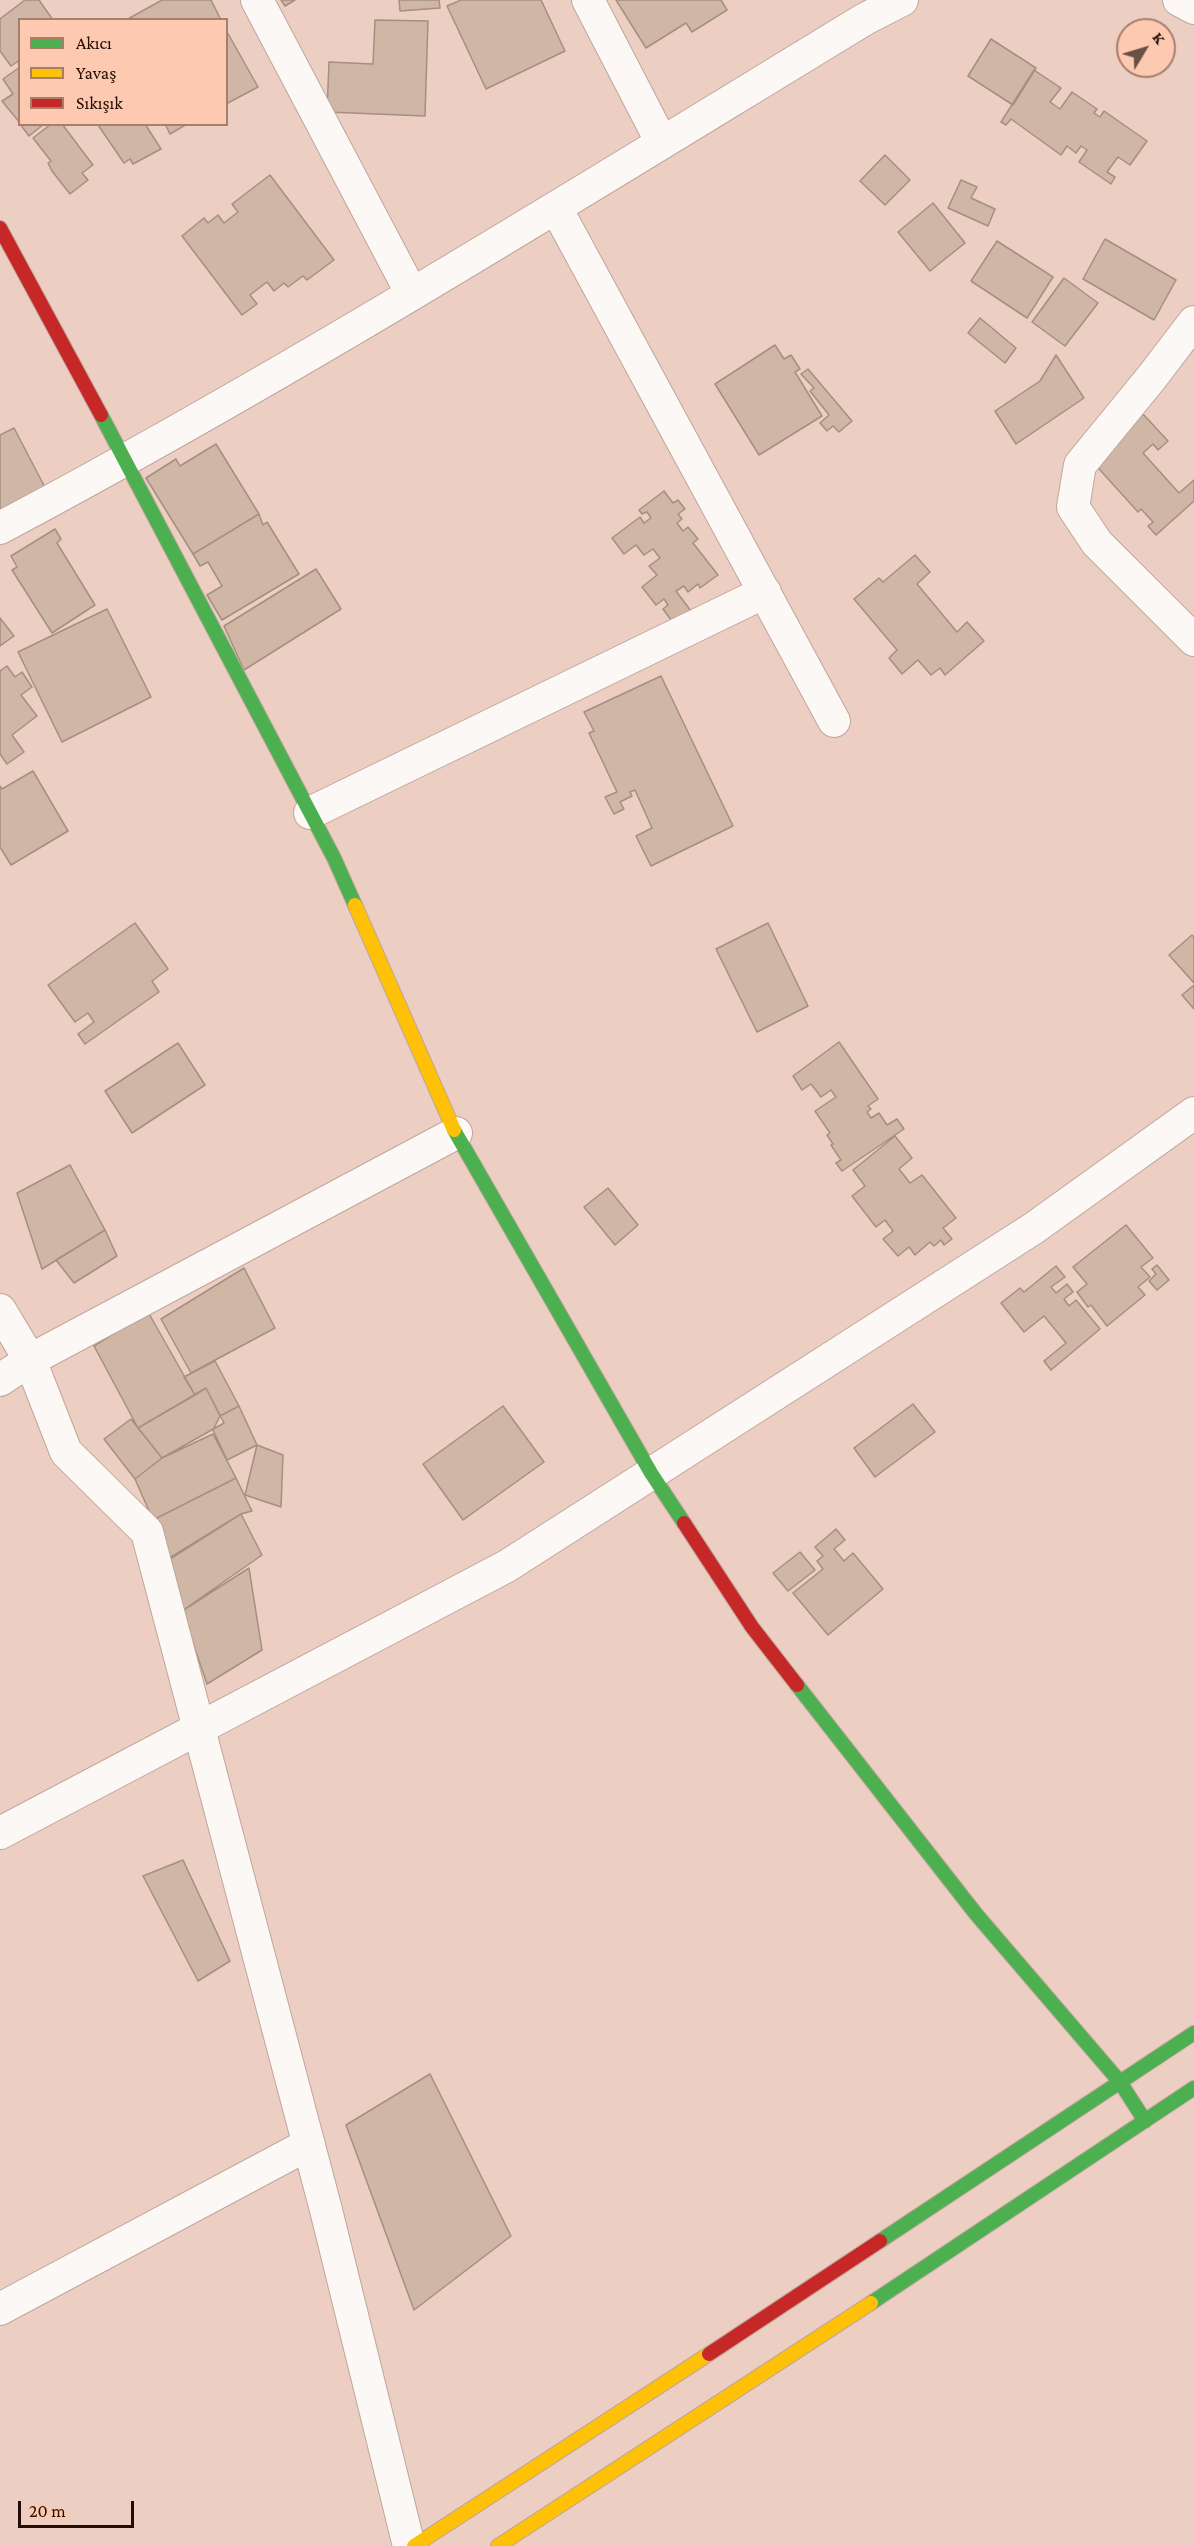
<!DOCTYPE html>
<html>
<head>
<meta charset="utf-8">
<style>
	body { margin:0 }
	#map { position:relative; width:1194px; height:2546px; overflow:hidden; background:#eccfc2; font-family:"Crimson Pro",serif }
	canvas { display:block }
	.legend { position:absolute; left:18px; top:18px; width:210px; height:108px; box-sizing:border-box; background:#fec9b1; border:2px solid #a77e6c; margin:0; padding:8px 10px; list-style:none; font-size:18px; color:#240d04 }
	.legend li { display:flex; align-items:center; gap:12px; height:30px }
	.legend b { width:30px; border:2px solid #a77e6c }
	.north { position:absolute; left:1116px; top:18px; width:60px; height:60px; box-sizing:border-box; background:#fec9b1; border:2px solid #a77e6c; border-radius:50%; rotate:52deg; font-size:16px; font-weight:700; line-height:24px; text-align:center; color:#240d04 }
	.north::after { content:''; display:block; margin:auto; width:21px; height:27px; background:#6a5146; clip-path:polygon(50% 0,100% 100%,50% 72%,0 100%) }
	.scale { position:absolute; left:18px; top:2501px; width:116px; height:27px; box-sizing:border-box; border:3px solid #240d04; border-top:0; padding-left:8px; font-size:18px; line-height:21px; white-space:nowrap; color:#240d04; -webkit-text-stroke:4px #fec9b1; paint-order:stroke }
</style>
</head>
<body>
<div id="map">
<canvas width="1194" height="2546"></canvas>
<ul class="legend">
<li><b style="height:8px;background:#4caf50"></b>Akıcı</li>
<li><b style="height:8px;background:#ffc107"></b>Yavaş</li>
<li><b style="height:8px;background:#c62828"></b>Sıkışık</li>
</ul>
<div class="north">K</div>
<div class="scale">20 m</div>
</div>
<script>
const g = document.querySelector('canvas').getContext('2d');
g.lineJoin = 'round';
function fill(path, color) {
  g.fillStyle = color;
  g.fill(path, 'evenodd');
}
function strokePath(path, color, width, dash) {
  g.strokeStyle = color;
  g.lineWidth = width;
  g.lineCap = dash ? 'butt' : 'round';
  g.setLineDash(dash || []);
  g.stroke(path);
}
const building = new Path2D(`
	M 25,0 L 39,0 L 53,20 L 20,20 L 20,60 L 11,66 L 0,51 L 0,19 Z
	M 162,0 L 211,0 L 221,20 L 126,20 Z
	M 281,0 L 295,0 L 285,6 Z
	M 399,0 L 439,0 L 440,8 L 400,11 Z
	M 461,0 L 541,0 L 565,51 L 486,89 L 447,6 Z
	M 616,0 L 721,0 L 727,10 L 692,32 L 686,23 L 646,48 Z
	M 375,20 L 428,21 L 425,116 L 327,112 L 329,62 L 373,64 Z
	M 226,30 L 258,87 L 226,104 Z
	M 991,39 L 1036,68 L 1013,105 L 968,76 Z
	M 20,67 L 20,123 L 2,101 L 13,94 L 3,79 Z
	M 1034,70 L 1061,88 L 1050,102 L 1060,109 L 1072,92 L 1097,109 L 1094,113 L 1100,117 L 1104,111 L 1147,141 L 1130,165 L 1118,157 L 1107,172 L 1115,177 L 1111,184 L 1079,162 L 1087,150 L 1081,146 L 1076,153 L 1067,146 L 1061,155 L 1011,119 L 1006,125 L 1001,122 Z
	M 20,124 L 44,124 L 29,136 Z
	M 51,124 L 62,124 L 93,165 L 82,173 L 88,180 L 70,194 L 52,171 L 48,163 L 51,161 L 33,138 Z
	M 145,124 L 161,149 L 133,164 L 130,159 L 124,163 L 98,125 Z
	M 165,124 L 187,124 L 170,134 Z
	M 885,155 L 910,180 L 885,205 L 860,181 Z
	M 270,175 L 334,260 L 307,280 L 303,276 L 288,287 L 284,283 L 274,291 L 267,282 L 250,295 L 257,304 L 242,315 L 182,236 L 204,218 L 208,223 L 218,215 L 224,223 L 238,212 L 232,204 Z
	M 961,180 L 977,187 L 971,198 L 995,209 L 988,226 L 948,208 Z
	M 933,203 L 965,243 L 930,271 L 898,232 Z
	M 1105,239 L 1176,280 L 1154,320 L 1083,279 Z
	M 997,241 L 1053,277 L 1027,318 L 971,281 Z
	M 1064,278 L 1098,303 L 1065,346 L 1032,322 Z
	M 980,318 L 1016,348 L 1005,363 L 968,333 Z
	M 775,345 L 784,359 L 791,355 L 800,369 L 795,372 L 822,416 L 759,455 L 715,384 Z
	M 1056,355 L 1084,398 L 1016,444 L 995,411 L 1040,381 Z
	M 808,369 L 852,421 L 839,432 L 833,426 L 827,431 L 820,423 L 829,415 L 810,391 L 814,388 L 801,374 Z
	M 1143,414 L 1168,441 L 1158,450 L 1153,444 L 1143,453 L 1179,493 L 1194,480 L 1194,501 L 1156,535 L 1148,526 L 1153,522 L 1141,509 L 1138,512 L 1091,460 Z
	M 14,428 L 49,495 L 0,520 L 0,435 Z
	M 216,444 L 259,514 L 193,554 L 146,478 L 176,459 L 180,466 Z
	M 664,491 L 673,503 L 678,500 L 685,509 L 678,514 L 682,519 L 677,523 L 683,531 L 688,527 L 698,539 L 693,543 L 718,575 L 700,588 L 698,584 L 688,592 L 684,586 L 676,591 L 694,615 L 677,628 L 663,609 L 668,605 L 664,599 L 656,605 L 642,587 L 657,575 L 649,566 L 660,558 L 653,549 L 644,555 L 636,545 L 624,554 L 612,538 L 640,517 L 644,523 L 651,518 L 647,512 L 642,514 L 639,510 Z
	M 259,514 L 263,525 L 267,522 L 299,574 L 222,620 L 207,595 L 222,586 L 208,562 L 200,566 L 193,554 Z
	M 55,529 L 61,539 L 57,543 L 95,605 L 52,633 L 12,570 L 17,567 L 11,556 Z
	M 915,555 L 930,572 L 917,584 L 957,632 L 967,622 L 984,641 L 945,675 L 940,668 L 931,675 L 918,660 L 902,674 L 889,658 L 897,650 L 854,599 L 879,578 L 883,582 Z
	M 316,569 L 341,609 L 244,670 L 224,626 Z
	M 107,609 L 151,697 L 62,742 L 18,652 Z
	M 0,618 L 14,636 L 0,646 Z
	M 7,666 L 15,677 L 22,672 L 32,687 L 21,695 L 37,716 L 12,735 L 24,752 L 7,764 L 0,754 L 0,671 Z
	M 661,676 L 733,826 L 651,866 L 636,836 L 652,828 L 635,790 L 630,792 L 632,796 L 620,802 L 624,809 L 614,814 L 605,797 L 617,792 L 589,733 L 594,731 L 584,712 Z
	M 33,771 L 68,831 L 11,865 L 0,847 L 0,786 L 2,789 Z
	M 135,923 L 168,969 L 152,981 L 159,992 L 85,1044 L 78,1034 L 94,1022 L 88,1013 L 75,1022 L 48,985 Z
	M 768,923 L 808,1006 L 757,1032 L 716,949 Z
	M 1192,935 L 1194,937 L 1194,983 L 1169,955 Z
	M 1194,985 L 1194,1009 L 1182,995 Z
	M 839,1042 L 878,1099 L 868,1106 L 871,1109 L 867,1112 L 871,1118 L 879,1113 L 887,1125 L 897,1119 L 904,1129 L 842,1171 L 836,1163 L 841,1160 L 831,1145 L 833,1144 L 827,1135 L 830,1133 L 815,1111 L 836,1097 L 831,1090 L 821,1097 L 811,1084 L 802,1090 L 793,1076 Z
	M 178,1043 L 205,1085 L 132,1133 L 105,1091 Z
	M 895,1136 L 912,1158 L 899,1169 L 910,1183 L 922,1175 L 956,1218 L 943,1228 L 952,1239 L 944,1245 L 941,1240 L 934,1246 L 930,1242 L 915,1255 L 909,1247 L 898,1256 L 883,1239 L 893,1231 L 885,1220 L 876,1227 L 852,1196 L 865,1186 L 853,1170 Z
	M 70,1165 L 105,1230 L 42,1269 L 17,1193 Z
	M 608,1188 L 638,1225 L 615,1245 L 584,1207 Z
	M 1126,1225 L 1153,1258 L 1141,1267 L 1150,1277 L 1138,1287 L 1145,1295 L 1107,1326 L 1091,1305 L 1088,1307 L 1077,1292 L 1087,1284 L 1073,1267 Z
	M 105,1230 L 117,1256 L 74,1283 L 56,1260 Z
	M 1157,1265 L 1169,1280 L 1157,1290 L 1149,1281 L 1156,1274 L 1152,1269 Z
	M 1056,1266 L 1065,1277 L 1051,1287 L 1056,1293 L 1067,1284 L 1073,1292 L 1064,1299 L 1069,1306 L 1076,1300 L 1100,1329 L 1051,1370 L 1044,1361 L 1066,1343 L 1044,1316 L 1024,1332 L 1001,1303 L 1020,1288 L 1024,1292 Z
	M 244,1268 L 275,1328 L 191,1373 L 161,1319 Z
	M 148,1312 L 195,1395 L 138,1428 L 94,1346 Z
	M 215,1361 L 239,1406 L 220,1416 L 206,1388 L 195,1395 L 184,1377 Z
	M 206,1388 L 224,1423 L 162,1458 L 138,1428 Z
	M 913,1404 L 935,1432 L 875,1477 L 854,1448 Z
	M 239,1406 L 257,1445 L 227,1460 L 213,1430 L 220,1416 Z
	M 503,1406 L 544,1462 L 463,1520 L 423,1464 Z
	M 131,1419 L 162,1458 L 135,1479 L 104,1439 Z
	M 213,1434 L 236,1478 L 153,1520 L 135,1479 L 162,1458 Z
	M 257,1445 L 283,1455 L 281,1507 L 245,1495 Z
	M 236,1478 L 252,1511 L 241,1514 L 163,1562 L 153,1520 Z
	M 241,1514 L 262,1555 L 182,1611 L 170,1559 Z
	M 836,1529 L 845,1540 L 834,1549 L 844,1561 L 853,1553 L 883,1589 L 828,1635 L 793,1593 L 823,1569 L 817,1561 L 823,1556 L 815,1547 Z
	M 800,1552 L 815,1570 L 788,1591 L 773,1573 Z
	M 249,1568 L 262,1650 L 207,1684 L 182,1611 Z
	M 183,1860 L 230,1961 L 198,1981 L 143,1876 Z
	M 430,2074 L 511,2236 L 414,2310 L 346,2125 Z`);
fill(building, '#cfb6a5');
strokePath(building, '#a48f80', 1.5);
const street = new Path2D(`
	M 257,0 L 412,294
	M 588,0 L 662,143
	M 1179,0 L 1194,8
	M 556,208 L 834,721
	M 1194,322 L 1152,377 L 1080,465 L 1073,507 L 1097,543 L 1194,640
	M 0,528 C 295,371 579,193 865,19 L 902,0
	M 310,813 L 765,592
	M 0,1310 L 30,1360 L 66,1452 L 147,1532 L 326,2210 L 409,2546
	M 0,1380 L 30,1360 L 456,1133
	M 0,1833 L 507,1566 L 1034,1228 L 1194,1113
	M 0,2309 L 309,2144`);
const fast = new Path2D(`
	M 101,415 L 334,858 L 355,905
	M 454,1130 L 651,1473 L 684,1523
	M 797,1685 L 976,1914 L 1120,2082 L 1145,2121
	M 880,2241 L 1194,2033
	M 871,2303 L 1194,2088`);
const slow = new Path2D(`
	M 355,905 L 454,1130
	M 414,2546 L 709,2354
	M 498,2546 L 871,2303`);
const jam = new Path2D(`
	M 0,228 L 101,415
	M 684,1523 L 752,1627 L 797,1685
	M 709,2354 L 880,2241`);
strokePath(street, '#bfa69b', 34);
strokePath(fast, '#bfa69b', 16);
strokePath(slow, '#bfa69b', 16);
strokePath(jam, '#bfa69b', 16);
strokePath(street, '#fcf8f6', 32);
strokePath(fast, '#4caf50', 14);
strokePath(slow, '#ffc107', 14);
strokePath(jam, '#c62828', 14);
</script>
</body>
</html>
